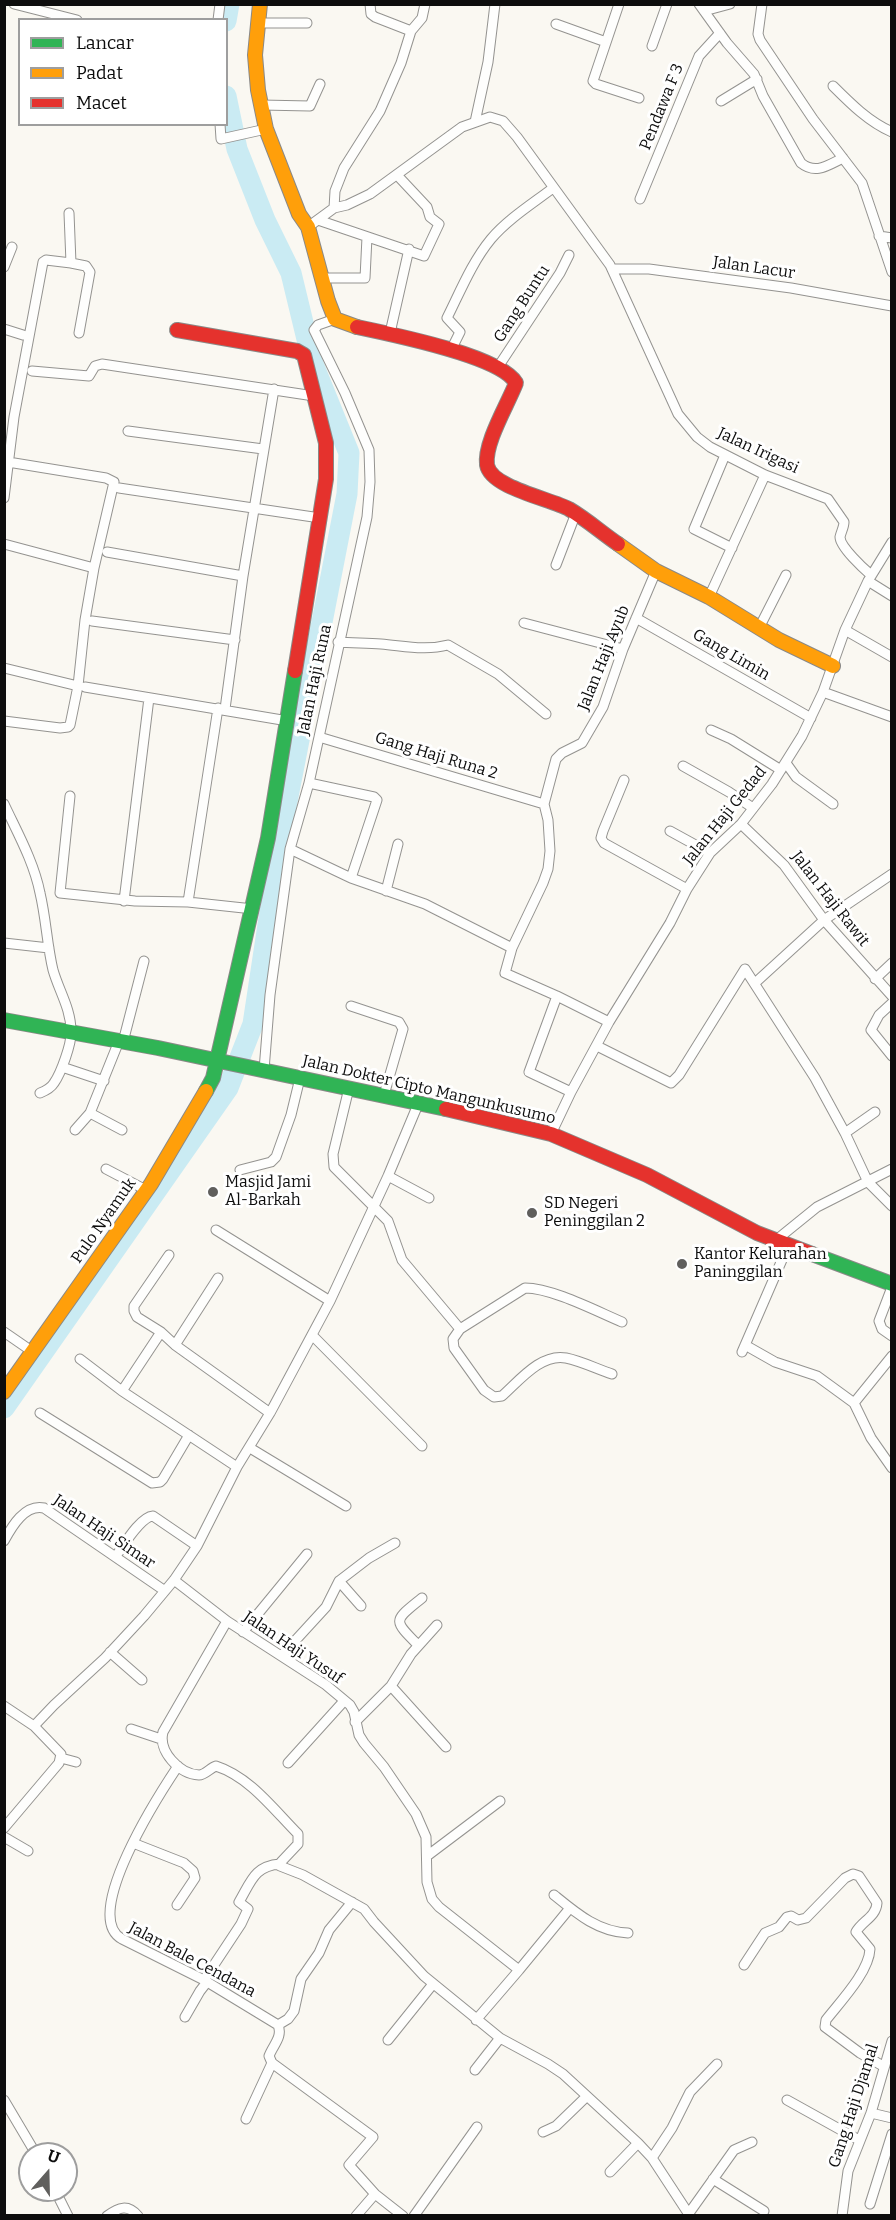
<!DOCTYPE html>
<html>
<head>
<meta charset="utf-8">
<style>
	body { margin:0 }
	#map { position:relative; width:896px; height:2220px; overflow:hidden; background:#faf8f2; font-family:Bitter,serif }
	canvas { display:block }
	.frame { position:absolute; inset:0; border:6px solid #0d0d0d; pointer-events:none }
	.legend { position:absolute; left:18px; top:18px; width:210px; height:108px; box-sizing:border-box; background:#fff; border:2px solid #9e9e9e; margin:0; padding:8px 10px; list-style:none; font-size:18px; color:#0d0d0d }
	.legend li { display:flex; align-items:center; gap:12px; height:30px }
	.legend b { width:30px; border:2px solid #9e9e9e }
	.north { position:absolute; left:18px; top:2142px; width:60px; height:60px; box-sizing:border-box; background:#fff; border:2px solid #9e9e9e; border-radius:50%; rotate:20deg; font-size:16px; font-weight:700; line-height:24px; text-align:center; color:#0d0d0d }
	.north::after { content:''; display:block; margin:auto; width:21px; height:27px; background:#605f5d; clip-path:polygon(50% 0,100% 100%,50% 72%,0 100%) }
</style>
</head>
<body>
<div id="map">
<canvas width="896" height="2220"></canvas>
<div class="frame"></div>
<ul class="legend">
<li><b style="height:8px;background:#30b455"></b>Lancar</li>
<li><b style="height:8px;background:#ff9f0a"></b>Padat</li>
<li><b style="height:8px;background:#e5322d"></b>Macet</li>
</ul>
<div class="north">U</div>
</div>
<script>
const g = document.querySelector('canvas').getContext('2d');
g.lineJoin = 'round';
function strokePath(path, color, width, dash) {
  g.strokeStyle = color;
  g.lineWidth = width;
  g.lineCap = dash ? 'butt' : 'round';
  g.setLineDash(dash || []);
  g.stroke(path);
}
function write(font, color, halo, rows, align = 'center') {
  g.font = font + ' Bitter,serif';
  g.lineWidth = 6;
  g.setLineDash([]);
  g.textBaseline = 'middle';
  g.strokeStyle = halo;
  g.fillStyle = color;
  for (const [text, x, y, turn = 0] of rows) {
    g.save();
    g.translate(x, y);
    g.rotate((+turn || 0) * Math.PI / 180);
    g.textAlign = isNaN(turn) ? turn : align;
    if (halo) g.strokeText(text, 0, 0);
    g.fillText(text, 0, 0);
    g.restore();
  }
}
strokePath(new Path2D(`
	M 226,21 L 229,4
	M 4,1408 L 228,1088 L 253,1024 L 285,812 L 347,494 L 349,453 L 313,364 L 291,273 L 265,220 L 237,149 L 226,96`), '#caebf3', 21);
const street = new Path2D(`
	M 14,4 L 77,20
	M 370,4 L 371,14 L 375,17 L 411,31
	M 619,4 L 593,81 L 596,84 L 639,98
	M 699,4 L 727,43 L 754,74 L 763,96 L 801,163 C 816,175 828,165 843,158
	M 762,4 L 758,34 L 760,40 L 813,119 L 862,183 L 892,272
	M 704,11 L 730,4
	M 218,20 L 220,4
	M 257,23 L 307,23
	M 556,24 L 606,42
	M 652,46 L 667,4
	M 833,86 C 851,104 869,122 892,132
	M 721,101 L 757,79
	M 261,105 L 310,106 L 320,84
	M 475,122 L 488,62 L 495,4
	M 220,124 L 221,139 L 266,129
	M 640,199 L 699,56 L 720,33
	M 334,208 L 335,191 L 344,168 L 380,111 L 401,63 L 411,31 L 422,18 L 425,4
	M 318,220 L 424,256 L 439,224 L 430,217 L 427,207 L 397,175
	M 308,227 L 334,208 L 347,205 L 370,194 L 462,127 L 490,117 L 503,121 L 517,137 L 610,265 L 678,414 L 697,437 L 710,447 L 765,475 L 828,499 L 844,522 C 844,527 841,532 840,537 C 840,547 864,569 871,575
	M 879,236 L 892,238
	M 71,263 L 86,266 L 90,272 L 79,333
	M 4,267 L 12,247
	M 612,269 L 649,269 L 791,288 L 892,306
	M 321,278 L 365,278 L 367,237
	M 4,329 L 23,335
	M 390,333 L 409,249
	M 451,350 L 460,332 L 447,318 C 460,292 472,262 491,239 C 508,219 532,204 553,188
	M 498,367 L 560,273 L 569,255
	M 32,371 L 89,376 L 95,366 L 102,364 L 314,396
	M 128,431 L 263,449
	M 725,455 L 694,529 L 732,548
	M 119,488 L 320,518
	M 4,498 L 14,417 L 43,262 L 46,260 L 71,263 L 69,213
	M 4,544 L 94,568
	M 107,552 L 243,576
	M 556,565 L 576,513
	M 868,581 L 892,596
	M 709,597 L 765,475
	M 636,618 L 811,718
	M 92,621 L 235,640
	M 524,623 L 623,649
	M 759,628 L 786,575
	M 845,630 L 892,657
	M 338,642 C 352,643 367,643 381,644 C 405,646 425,651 448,645 L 498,674 L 546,714
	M 4,668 L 78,686
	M 85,687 L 288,721
	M 823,692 L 892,717
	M 225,709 L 243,576 L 274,389
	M 4,721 L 60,728 L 68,727 L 70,725 L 78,686 L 85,620 L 94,568 L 114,482 L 106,478 L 8,462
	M 711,730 L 731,739 L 781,770
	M 319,737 L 544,804
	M 786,763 L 796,777 L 833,804
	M 683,766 L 729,792 L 753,808
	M 624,780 L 603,831 L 601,838 L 604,843 L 687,889
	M 309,783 L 374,797 L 377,800 L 351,878
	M 70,796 L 60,893 L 135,901 L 188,902 L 253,909
	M 4,804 C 17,832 34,862 40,893 C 46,918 47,945 53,970 C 59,991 71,1009 71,1031 C 72,1043 61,1073 54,1083 C 51,1088 45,1091 40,1093
	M 741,824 L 784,865 L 824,920 L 892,996
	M 670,831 L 710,853
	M 290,849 L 351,878 L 425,904 L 512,948
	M 386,891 L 398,844
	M 124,901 L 149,698
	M 188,902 L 218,708
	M 4,943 L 49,948
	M 875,979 L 892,963
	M 755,983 L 824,920 L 892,874
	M 557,996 L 529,1072 L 571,1092
	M 892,1003 L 879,1015 L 871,1030 L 892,1056
	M 351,1006 L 399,1022 L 403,1029 L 384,1095
	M 609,1022 L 557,996 L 505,973 L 512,948 L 543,883 L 548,869 L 550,851 L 548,820 L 544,804 L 556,759 L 562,753 L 582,743 L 603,707 L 623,649 L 656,571
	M 123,1042 L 144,961
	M 597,1046 L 671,1083 L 679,1075 L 745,969 L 815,1078 L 845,1133 L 868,1182 L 892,1206
	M 62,1067 L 104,1081
	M 264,1070 L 270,995 L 290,849 L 309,783 L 367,517 L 370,482 L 369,450 L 345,393 L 314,330 L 318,325 L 335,319
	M 349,1088 L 333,1154 L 334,1167 L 388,1221 L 402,1260 L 460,1329
	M 90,1113 L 122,1130
	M 75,1130 L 90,1113 L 119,1041
	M 845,1133 L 875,1112
	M 551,1134 L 571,1092 L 609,1022 L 670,923 L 687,889 L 710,853 L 741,824 L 772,784 L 802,736 L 823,692 L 845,630 L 868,581 L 892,542
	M 106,1169 L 146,1190
	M 240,1170 L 271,1162 L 276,1157 L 291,1115 L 300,1078
	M 388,1176 L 429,1198
	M 216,1230 L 330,1301
	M 775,1241 L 817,1207 L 892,1169
	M 169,1255 L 134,1306 L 134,1311 L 137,1317 L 161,1332 L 175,1345 L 270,1413
	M 892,1287 L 879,1321 L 882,1329 L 892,1336
	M 4,1332 L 33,1352
	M 313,1336 L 422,1446
	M 175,1345 L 218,1278
	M 745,1345 L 775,1362 L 817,1376 L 854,1403 L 871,1438 L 892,1468
	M 742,1352 L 788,1246
	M 80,1359 L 122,1391 L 237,1467
	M 612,1374 C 597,1369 581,1361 566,1358 C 541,1353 519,1381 502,1396 L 494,1397 L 484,1390 L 454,1348 L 453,1339 L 460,1329 L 525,1288 C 552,1288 596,1311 622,1322
	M 122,1391 L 161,1332
	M 854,1403 L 892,1356
	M 40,1413 L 152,1483 L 160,1482 L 163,1479 L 189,1435
	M 250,1448 L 346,1506
	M 4,1541 C 12,1526 25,1504 44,1508 L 165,1591
	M 116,1556 C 124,1545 140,1517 153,1516 L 197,1546
	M 174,1580 L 227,1621 L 326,1685 L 350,1705 L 354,1712 L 359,1735 L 364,1743 L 384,1767 L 416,1814 L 426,1837 L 427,1882 L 432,1899 L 439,1907 L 519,1970 L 476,2020
	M 339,1581 L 361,1606
	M 227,1621 L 163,1732 C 158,1751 179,1774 199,1775 C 205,1775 210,1768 216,1766 C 250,1777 274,1810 298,1834 L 298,1844 L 281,1862 L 280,1866 L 303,1875 L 364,1909 L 374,1922 L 424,1976 L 500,2038 L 548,2064 L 563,2074 L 638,2143 L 652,2158 L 688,2213
	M 243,1632 L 307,1554
	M 418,1645 C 392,1619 394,1621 422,1598
	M 110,1652 L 142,1680
	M 282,1655 L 326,1607 L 339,1581 L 369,1558 L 395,1543
	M 391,1686 L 446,1747
	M 4,1706 L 34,1726 L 61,1754 L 59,1763 L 4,1828
	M 355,1722 L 391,1686 L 411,1654 L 437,1625
	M 34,1726 L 54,1705 L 105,1658 L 144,1616 L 174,1580 L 197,1546 L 237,1467 L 270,1413 L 330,1301 L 388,1176 L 419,1102
	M 131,1729 L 161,1739
	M 61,1758 L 76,1762
	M 288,1763 L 344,1701
	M 178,1766 C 160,1793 80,1916 122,1939 L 204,1980 L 278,2025 C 283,2037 273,2045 269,2056 L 272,2063 L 373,2137 L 349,2165 L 375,2194 L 403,2216
	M 4,1837 L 28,1851
	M 133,1843 L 184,1863 L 193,1871 L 195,1878 L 177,1905
	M 427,1856 L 500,1801
	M 554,1895 C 576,1913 598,1932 628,1933
	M 744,1965 L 765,1933 L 779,1927 L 787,1917 L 791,1916 L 798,1920 L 806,1918 L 845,1878 L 853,1874 L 859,1876 L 877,1903 C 876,1917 862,1921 856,1932 L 870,1949 C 869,1972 840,2002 826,2020 L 825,2027 L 860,2053 L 883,2066
	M 519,1970 L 570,1908
	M 204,1980 L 241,1924 L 248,1909 L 239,1902 C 251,1882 254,1866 280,1864
	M 185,2017 L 200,1991 L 207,1982
	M 278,2025 L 288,2019 L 294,2011 L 301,1979 L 319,1953 L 329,1930 L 352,1902
	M 388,2040 L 433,1984
	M 475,2070 L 500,2038
	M 4,2100 L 36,2154
	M 787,2100 L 859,2140
	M 871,2113 L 892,2118
	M 246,2119 L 272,2063
	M 543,2132 L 556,2126 L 586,2097
	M 652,2158 L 672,2128 L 690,2092 L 717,2064
	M 610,2172 L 638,2143
	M 713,2179 L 764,2211
	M 55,2190 L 68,2216
	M 870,2204 L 892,2134
	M 107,2216 C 119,2207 128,2204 138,2216
	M 356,2216 L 375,2194
	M 414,2216 L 477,2127
	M 687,2216 L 734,2150 L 752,2142
	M 842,2216 L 848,2171 L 871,2113 L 892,2041`);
const fast = new Path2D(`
	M 4,1020 L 158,1048 L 446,1109
	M 206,1091 L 213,1078 L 268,838 L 295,671
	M 812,1254 L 892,1284`);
const slow = new Path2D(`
	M 260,4 L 255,55 L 258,90 L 266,129 L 299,214 L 308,227 L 328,301 L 335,319 L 357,327
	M 618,544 L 656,571 L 709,597 L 779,640 L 833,666
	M 4,1392 L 151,1184 L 206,1091`);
const jam = new Path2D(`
	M 357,327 C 390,334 501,356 516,383 C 508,404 484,443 487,465 C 491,488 551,499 569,509 C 586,519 602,533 618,544
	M 177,330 L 297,351 L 304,355 L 326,443 L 326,479 L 295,671
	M 446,1109 L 551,1134 L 647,1175 L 757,1233 L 812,1254`);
strokePath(street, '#949390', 11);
strokePath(fast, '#8a8987', 16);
strokePath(slow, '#8a8987', 16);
strokePath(jam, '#8a8987', 16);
strokePath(street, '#fefefd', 9);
strokePath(fast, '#30b455', 14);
strokePath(slow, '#ff9f0a', 14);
strokePath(jam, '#e5322d', 14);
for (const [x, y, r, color] of [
	[213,1192,6,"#605f5d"],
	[532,1213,6,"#605f5d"],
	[682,1264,6,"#605f5d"]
]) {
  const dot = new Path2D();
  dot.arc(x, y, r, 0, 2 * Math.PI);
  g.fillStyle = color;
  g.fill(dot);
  strokePath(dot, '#fff', 2);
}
write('16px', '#0d0d0d', '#fff', [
	["Pendawa F 3",662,107,-68],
	["Jalan Lacur",754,268,8],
	["Gang Buntu",522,304,-57],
	["Jalan Irigasi",758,451,25],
	["Gang Limin",731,655,30],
	["Jalan Haji Ayub",604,658,-68],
	["Jalan Haji Runa",315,680,-78],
	["Gang Haji Runa 2",436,756,17],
	["Jalan Haji Gedad",725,816,-51],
	["Jalan Haji Rawit",830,899,52],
	["Jalan Dokter Cipto Mangunkusumo",429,1090,13],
	["Pulo Nyamuk",104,1221,-55],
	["Jalan Haji Simar",104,1532,34],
	["Jalan Haji Yusuf",293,1648,34],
	["Jalan Bale Cendana",192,1960,28],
	["Gang Haji Djamal",854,2106,-72]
]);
write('16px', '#0d0d0d', '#fff', [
	["Masjid Jami",225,1183],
	["Al-Barkah",225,1201],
	["SD Negeri",544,1204],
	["Peninggilan 2",544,1222],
	["Kantor Kelurahan",694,1255],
	["Paninggilan",694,1273]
], 'left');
</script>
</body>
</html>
